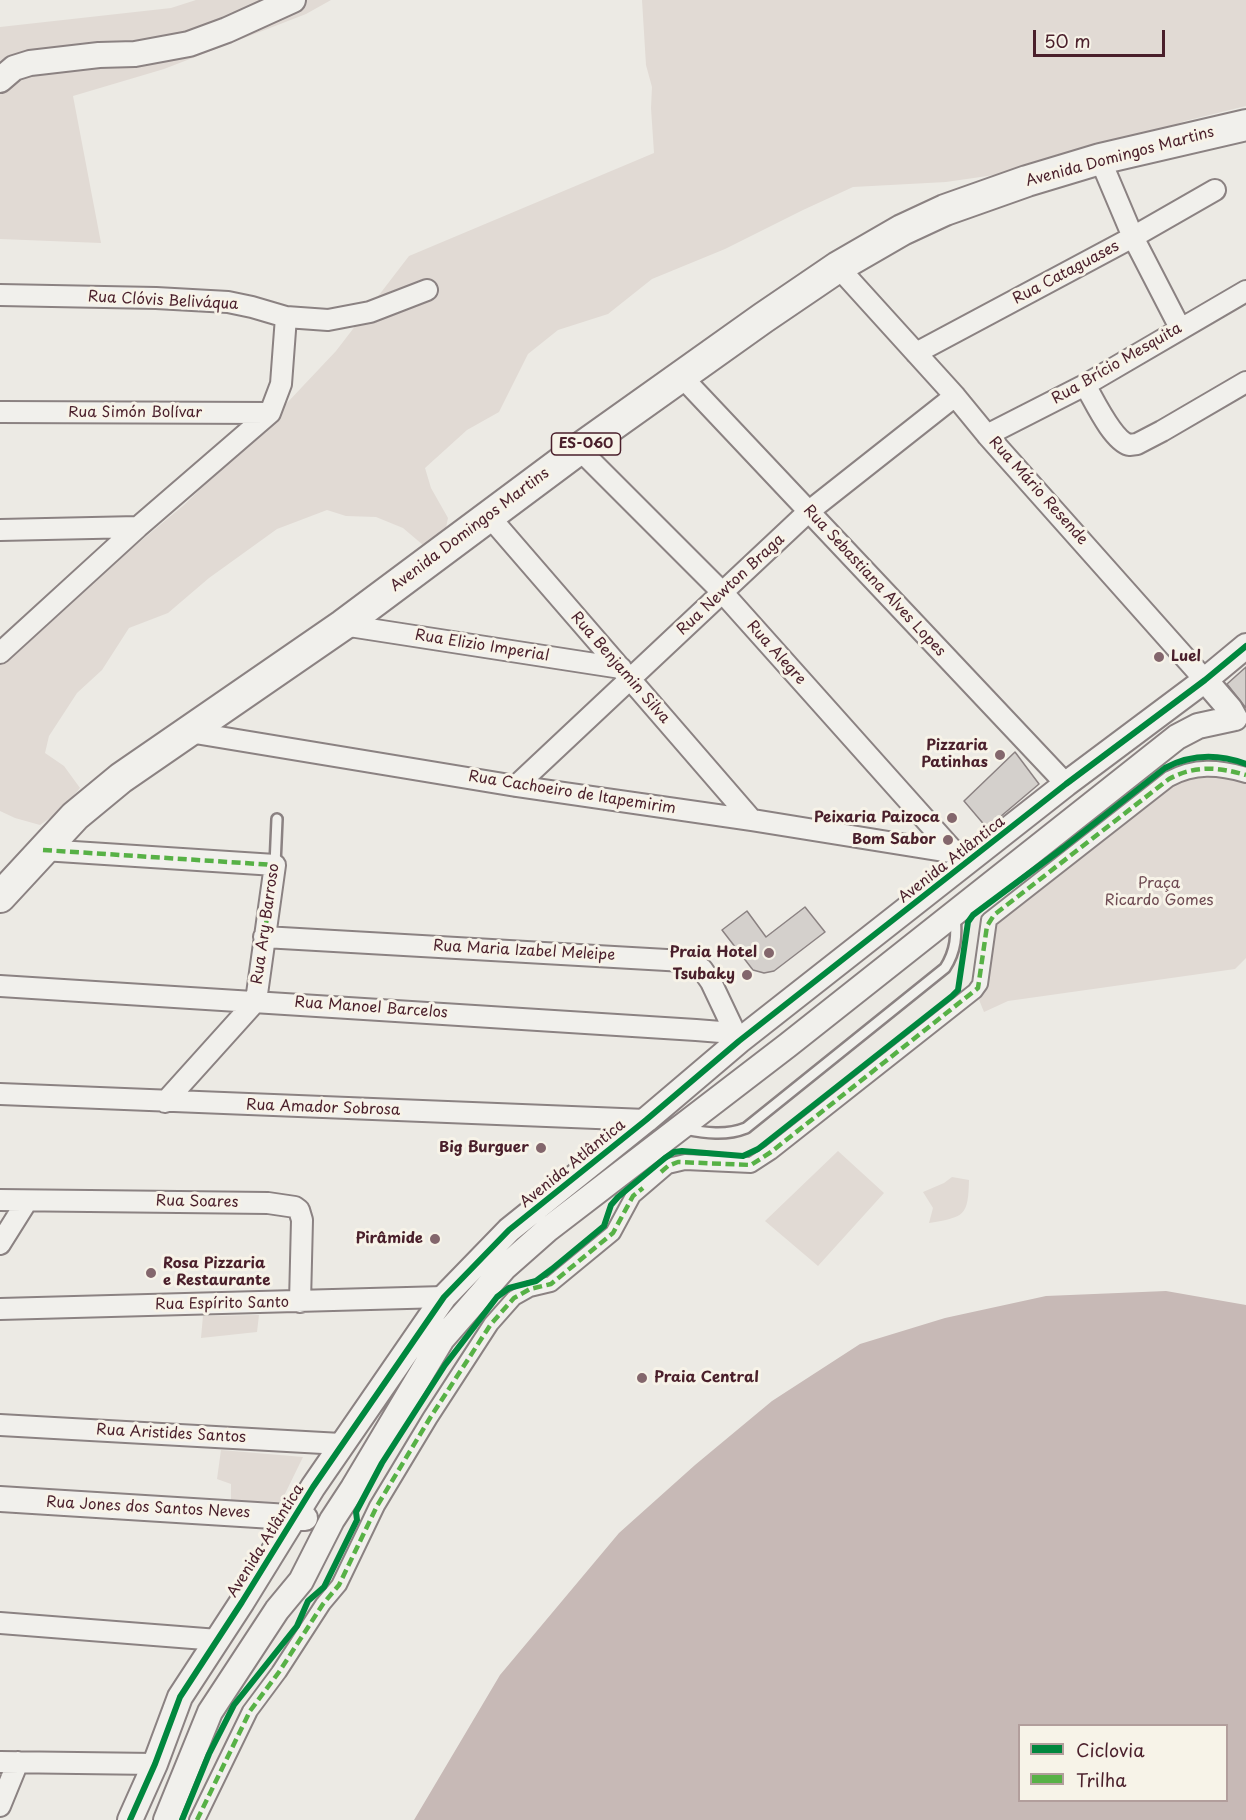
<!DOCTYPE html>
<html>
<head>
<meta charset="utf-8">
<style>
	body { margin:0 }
	#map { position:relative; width:1246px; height:1820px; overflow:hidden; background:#eceae4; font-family:"Playpen Sans",sans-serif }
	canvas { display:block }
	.legend { position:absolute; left:1018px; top:1724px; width:210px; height:78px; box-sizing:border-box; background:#f7f3e8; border:2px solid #b29e9c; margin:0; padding:8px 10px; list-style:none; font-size:18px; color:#4a1f2b }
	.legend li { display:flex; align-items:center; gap:12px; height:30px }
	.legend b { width:30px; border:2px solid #b29e9c }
	.scale { position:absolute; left:1033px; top:30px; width:132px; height:27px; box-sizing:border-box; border:3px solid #4a1f2b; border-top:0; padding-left:8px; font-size:18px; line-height:21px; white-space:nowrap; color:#4a1f2b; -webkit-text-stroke:4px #f7f3e8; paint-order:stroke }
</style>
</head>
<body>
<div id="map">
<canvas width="1246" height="1820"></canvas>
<ul class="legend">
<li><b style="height:8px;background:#00873e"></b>Ciclovia</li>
<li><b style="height:8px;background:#57b146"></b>Trilha</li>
</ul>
<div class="scale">50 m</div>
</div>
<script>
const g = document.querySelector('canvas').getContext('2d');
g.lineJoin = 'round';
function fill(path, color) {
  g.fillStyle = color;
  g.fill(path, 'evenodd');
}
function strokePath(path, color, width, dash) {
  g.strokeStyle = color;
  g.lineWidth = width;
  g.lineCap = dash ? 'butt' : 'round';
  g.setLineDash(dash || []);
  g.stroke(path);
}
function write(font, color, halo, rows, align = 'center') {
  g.font = font + ' "Playpen Sans",sans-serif';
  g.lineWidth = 6;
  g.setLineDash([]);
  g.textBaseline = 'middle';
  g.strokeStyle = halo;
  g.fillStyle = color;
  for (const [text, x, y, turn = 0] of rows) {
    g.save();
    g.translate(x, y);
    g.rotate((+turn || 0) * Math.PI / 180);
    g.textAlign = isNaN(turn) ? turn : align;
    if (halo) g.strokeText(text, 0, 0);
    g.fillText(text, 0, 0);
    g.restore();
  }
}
fill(new Path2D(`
	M 196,0 L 331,0 L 306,14 L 164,69 L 73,96 L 101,243 L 0,239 L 0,27 L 171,8 Z
	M 642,0 L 1246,0 L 1246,106 L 1185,121 L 1151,134 L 1022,171 L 946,182 L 853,187 L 803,210 L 725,249 L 652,279 L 608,314 L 558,330 L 528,354 L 499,412 L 467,430 L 425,468 L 431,488 L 448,518 L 444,537 L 423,545 L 403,528 L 376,517 L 346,516 L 327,510 L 277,529 L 209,578 L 168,613 L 129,628 L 102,670 L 77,693 L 49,736 L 45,753 L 64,766 L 80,788 L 60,811 L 40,825 L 15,818 L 0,811 L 0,658 L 184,505 L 269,422 L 336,351 L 409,256 L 654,153 L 651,108 L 652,87 L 646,65 Z
	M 1210,760 L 1246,766 L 1246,958 L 1235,969 L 1008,1001 L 984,1012 L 973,985 L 984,917 L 1176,767 L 1190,761 Z
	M 838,1151 L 884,1193 L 818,1266 L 765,1221 Z
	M 952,1177 L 969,1180 C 968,1216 965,1217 929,1223 L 933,1208 L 923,1192 L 944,1183 Z
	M 259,1315 L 257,1332 L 201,1338 L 203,1316 Z
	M 221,1450 L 303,1457 L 281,1502 L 231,1501 L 231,1484 L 217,1479 Z`), '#e1dad4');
fill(new Path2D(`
	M 1166,1291 L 1246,1305 L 1246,1820 L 414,1820 L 500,1675 L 619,1533 L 695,1465 L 772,1401 L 860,1344 L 945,1318 L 1046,1296 ZM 1020,1726 L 1226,1726 L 1226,1800 L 1020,1800 Z`), '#c7b9b6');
const building = new Path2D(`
	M 1246,667 L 1246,708 L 1227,684 Z
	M 1015,752 L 1039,784 L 987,828 L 964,801 Z
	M 805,907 L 825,932 L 774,971 L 764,973 L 753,970 L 722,930 L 747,911 L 766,937 Z`);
fill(building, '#d4d0cc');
strokePath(building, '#8b8282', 1.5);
const service = new Path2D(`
	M 275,865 L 277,819
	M 685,1129 C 705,1133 726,1136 746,1128 L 945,968 C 956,951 957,935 955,915`);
const pedestrian = new Path2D(`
	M 197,1820 L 250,1711 L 279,1672 L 323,1604 L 339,1585 L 377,1506 L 430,1418 L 491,1324 L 514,1298 L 530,1289 L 551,1284 L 613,1233 L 633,1196 L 668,1166 L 685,1162 L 751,1165 L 771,1152 L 975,991 L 980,984 L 989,920 L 1169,779 C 1195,765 1218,767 1246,775`);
const minor = new Path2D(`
	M 1100,159 L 1133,237 L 1180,328
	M 838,267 L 955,396 L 987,435 L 1205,680
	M 0,295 L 156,298 L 228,302 L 252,307 L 286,317 L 328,320 L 370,312 L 427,290
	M 916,353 L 1133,237 L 1215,190
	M 682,377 L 1066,784
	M 1085,385 C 1094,400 1112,440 1129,445 L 1137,444 L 1162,431 L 1246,382
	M 0,412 L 270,413
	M 987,435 L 1085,385 L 1246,291
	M 579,449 L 723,593 L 958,856
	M 488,515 L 752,820
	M 0,530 L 138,527
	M 343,625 L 621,668
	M 0,653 L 138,527 L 270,413 L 281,384 L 286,317
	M 189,732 L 516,786 L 752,820 L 956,853
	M 516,786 L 808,512 L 955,396
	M 43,850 L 275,865 L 256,1001 L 165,1102
	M 264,937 L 684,961 L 702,969 L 711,982 L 739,1041
	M 0,986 L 696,1030 L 721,1032 L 739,1041
	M 0,1094 L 646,1120
	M 0,1200 L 268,1203 L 295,1207 L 299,1210 L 302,1220 L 300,1302
	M 0,1244 L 27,1201
	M 0,1309 L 444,1297
	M 0,1425 L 341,1444
	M 0,1623 L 218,1640
	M 0,1762 L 155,1764
	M 0,1806 L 18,1762`);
const tertiary = new Path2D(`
	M 0,80 L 14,68 L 30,63 L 99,55 L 135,54 L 189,44 L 227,30 L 293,0
	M 1205,680 L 1230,709 L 1235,718
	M 0,1499 L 305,1518
	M 130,1820 L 155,1764 L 180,1697 L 242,1602 L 313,1487 L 444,1297 L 509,1230 L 646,1120 L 739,1041 L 1066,784 L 1205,680 L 1246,646
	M 166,1820 L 210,1712 L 277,1610 L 301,1581 L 332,1520 L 353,1488 L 442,1339 L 504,1268 L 547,1230 L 788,1045 L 1177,737 L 1198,726 L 1235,718`);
const primary = new Path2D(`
	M 0,897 L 75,816 L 121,778 L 343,625 L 579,449 L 763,318 L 838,267 L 902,230 L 945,210 L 1027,181 L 1100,159 L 1246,125`);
strokePath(service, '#8b8282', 14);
strokePath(pedestrian, '#8b8282', 18);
strokePath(minor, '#8b8282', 24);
strokePath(tertiary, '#8b8282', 28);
strokePath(primary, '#8b8282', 34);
strokePath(service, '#f1f0ec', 9);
strokePath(pedestrian, '#f1f0ec', 14);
strokePath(minor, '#f1f0ec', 20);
strokePath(tertiary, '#f1f0ec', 24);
strokePath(primary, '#f1f0ec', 30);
strokePath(new Path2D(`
	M 43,850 L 275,865 L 264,937
	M 661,1172 L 668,1166 L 678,1162 L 751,1165 L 771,1152 L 978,988 L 987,926 L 994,915 L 1169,779 C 1195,765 1218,767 1246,775
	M 197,1820 L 250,1711 L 279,1672 L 323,1604 L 339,1585 L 377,1506 L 430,1418 L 491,1324 L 514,1298 L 530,1289 L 551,1284 L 613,1233 L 633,1196 L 643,1188`), '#57b146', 4.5, [9, 4.5]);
strokePath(new Path2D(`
	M 130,1820 L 155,1764 L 180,1697 L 242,1602 L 313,1487 L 444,1297 L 509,1230 L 646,1120 L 739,1041 L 1066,784 L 1205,680 L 1246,646
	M 182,1820 L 209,1754 L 234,1705 L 297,1626 L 308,1601 L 324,1587 L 357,1520 L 356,1512 L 382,1463 L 445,1365 L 497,1297 L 509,1288 L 536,1281 L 552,1269 L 604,1226 L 611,1205 L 618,1197 L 665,1158 L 674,1152 L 682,1151 L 743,1156 L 758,1149 L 952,996 L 958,990 L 968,922 L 973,915 L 1063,848 L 1165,768 C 1191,754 1219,754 1246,764`), '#00873e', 6);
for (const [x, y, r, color] of [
	[1159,657,6,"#83666c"],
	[1000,755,6,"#83666c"],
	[952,818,6,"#83666c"],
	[948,840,6,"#83666c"],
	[769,953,6,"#83666c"],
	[747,975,6,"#83666c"],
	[541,1148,6,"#83666c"],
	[435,1239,6,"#83666c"],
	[151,1273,6,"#83666c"],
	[642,1378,6,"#83666c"]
]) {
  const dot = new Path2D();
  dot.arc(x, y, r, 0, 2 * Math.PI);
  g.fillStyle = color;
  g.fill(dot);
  strokePath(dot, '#f7f3e8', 2);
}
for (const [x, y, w] of [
	[586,444,69]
]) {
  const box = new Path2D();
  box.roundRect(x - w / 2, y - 11, w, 22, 4.5);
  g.fillStyle = '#f7f3e8';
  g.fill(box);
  strokePath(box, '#4a1f2b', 1.5);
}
write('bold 14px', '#4a1f2b', null, [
	["ES-060",586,444]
]);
write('15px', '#4a1f2b', '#f7f3e8', [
	["Avenida Domingos Martins",1120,157,-15],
	["Rua Cataguases",1066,273,-28],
	["Rua Clóvis Beliváqua",163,301,3],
	["Rua Brício Mesquita",1117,364,-30],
	["Rua Simón Bolívar",135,413],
	["Rua Mário Resende",1038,491,48],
	["Avenida Domingos Martins",470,530,-37],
	["Rua Sebastiana Alves Lopes",874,581,47],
	["Rua Newton Braga",731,585,-43],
	["Rua Elizio Imperial",482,646,9],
	["Rua Alegre",776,653,48],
	["Rua Benjamin Silva",620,668,49],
	["Rua Cachoeiro de Itapemirim",572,793,9],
	["Avenida Atlântica",952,860,-38],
	["Rua Ary Barroso",266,924,-82],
	["Rua Maria Izabel Meleipe",524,951,3],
	["Rua Manoel Barcelos",371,1008,4],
	["Rua Amador Sobrosa",323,1108,2],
	["Avenida Atlântica",573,1164,-39],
	["Rua Soares",197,1202,1],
	["Rua Espírito Santo",222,1304,-1],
	["Rua Aristides Santos",171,1434,3],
	["Rua Jones dos Santos Neves",148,1508,3],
	["Avenida Atlântica",266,1541,-58]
]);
write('bold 15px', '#4a1f2b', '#f7f3e8', [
	["Luel",1171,657,"left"],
	["Pizzaria",988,746],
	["Patinhas",988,763],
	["Peixaria Paizoca",940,818],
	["Bom Sabor",936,840],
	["Praia Hotel",757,953],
	["Tsubaky",735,975],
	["Big Burguer",529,1148],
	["Pirâmide",423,1239],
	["Rosa Pizzaria",163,1264,"left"],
	["e Restaurante",163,1281,"left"],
	["Praia Central",654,1378,"left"]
], 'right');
write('15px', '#6e4a52', '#f7f3e8', [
	["Praça",1159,884],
	["Ricardo Gomes",1159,901]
]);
</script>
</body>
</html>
